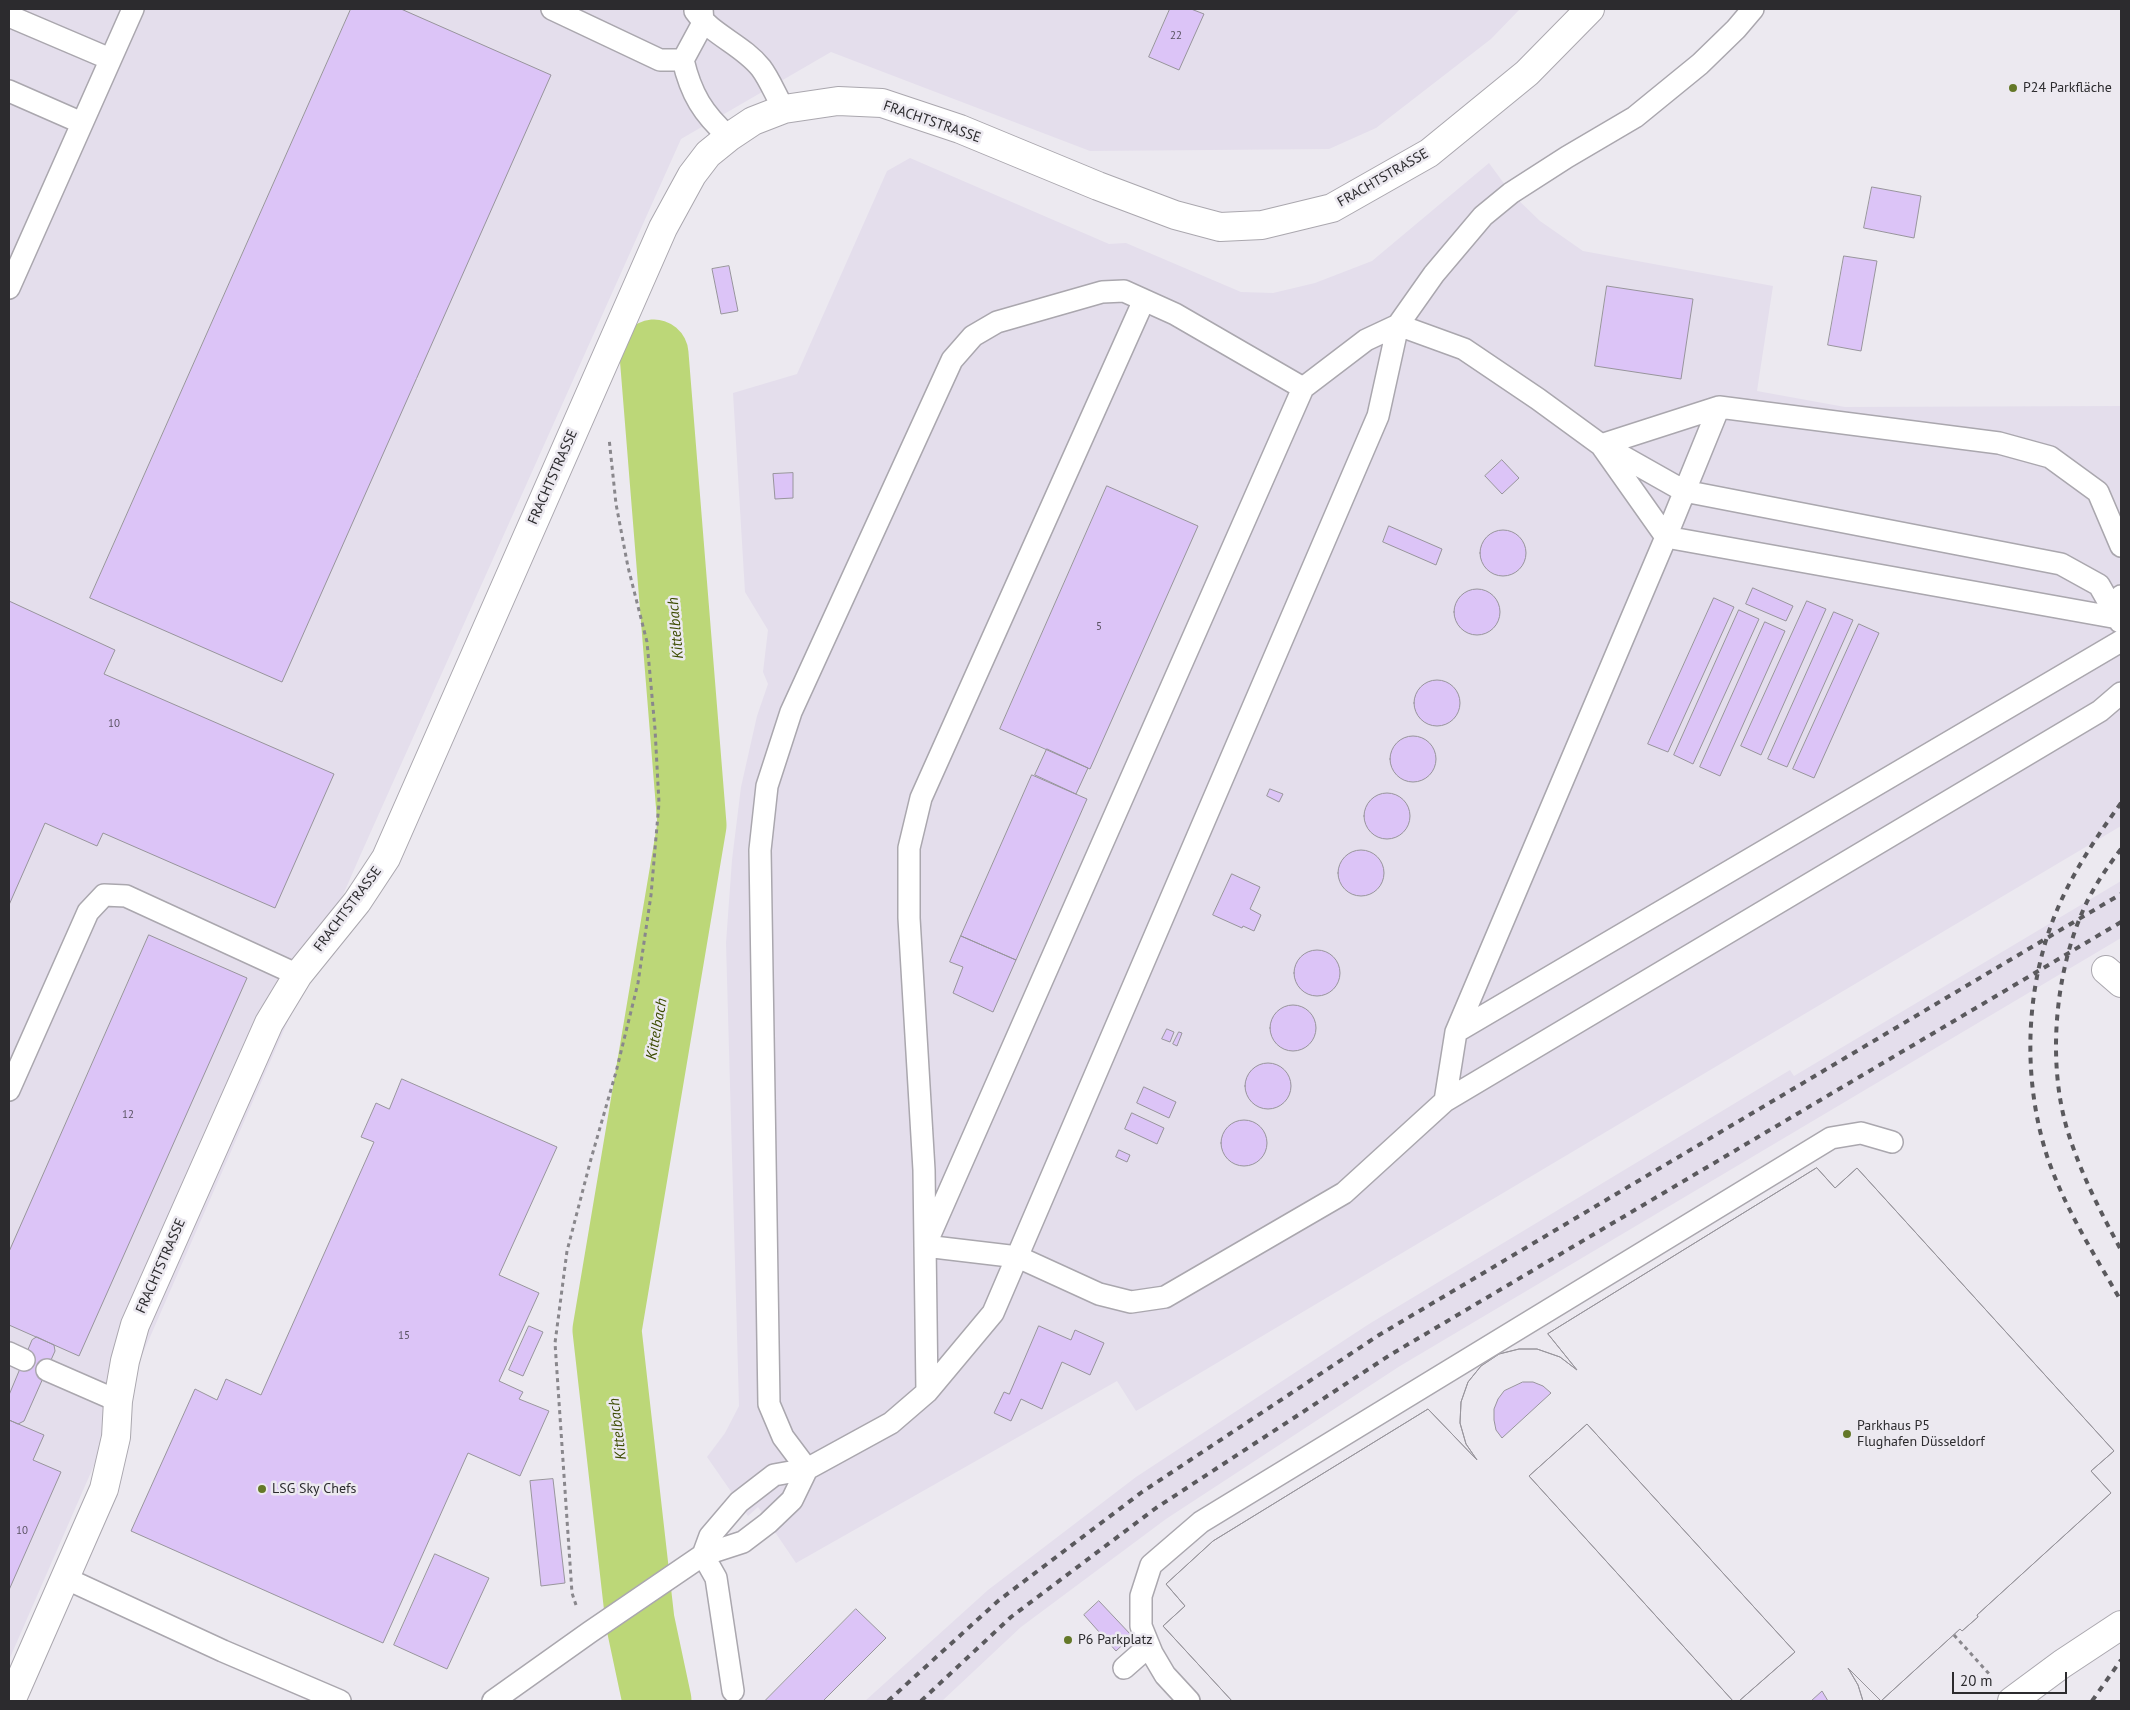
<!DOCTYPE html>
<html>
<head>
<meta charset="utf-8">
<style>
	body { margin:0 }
	#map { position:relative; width:2130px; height:1710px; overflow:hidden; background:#ece9f0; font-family:"PT Sans",sans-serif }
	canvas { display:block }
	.frame { position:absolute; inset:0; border:10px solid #2c2b2e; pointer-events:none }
	.scale { position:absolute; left:1952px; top:1672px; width:115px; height:22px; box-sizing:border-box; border:2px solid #2c2b2e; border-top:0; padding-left:6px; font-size:15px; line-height:18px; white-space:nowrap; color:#2c2b2e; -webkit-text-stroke:4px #ece9f0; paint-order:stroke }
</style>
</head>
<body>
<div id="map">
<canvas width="2130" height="1710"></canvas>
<div class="frame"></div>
<div class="scale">20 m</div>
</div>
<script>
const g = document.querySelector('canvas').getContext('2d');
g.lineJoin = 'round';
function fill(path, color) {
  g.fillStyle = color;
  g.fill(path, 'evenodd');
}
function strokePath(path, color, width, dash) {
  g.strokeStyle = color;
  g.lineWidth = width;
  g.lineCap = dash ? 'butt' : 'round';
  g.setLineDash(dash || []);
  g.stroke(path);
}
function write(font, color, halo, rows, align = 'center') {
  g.font = font + ' "PT Sans",sans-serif';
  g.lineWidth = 5;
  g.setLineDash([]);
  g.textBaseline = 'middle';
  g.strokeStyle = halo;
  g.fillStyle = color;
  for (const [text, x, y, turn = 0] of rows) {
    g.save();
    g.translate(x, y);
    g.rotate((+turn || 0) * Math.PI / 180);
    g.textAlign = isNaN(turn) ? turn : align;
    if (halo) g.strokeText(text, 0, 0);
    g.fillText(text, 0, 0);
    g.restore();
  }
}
fill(new Path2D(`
	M 9,9 L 1520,9 L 1491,39 L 1376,128 L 1329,149 L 1090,151 L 831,52 L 681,139 L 360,856 L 9,1660 Z
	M 910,158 L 1109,244 L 1126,243 L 1241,292 L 1273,293 L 1315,283 L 1372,261 L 1489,163 L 1511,193 L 1540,221 L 1583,251 L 1773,286 L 1757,391 L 1845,407 L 2121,406 L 2121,826 L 1136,1411 L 1117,1381 L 796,1563 L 758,1507 L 748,1516 L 707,1457 L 725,1433 L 739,1406 L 726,943 L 732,860 L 741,787 L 757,716 L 768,684 L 763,672 L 768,630 L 745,592 L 733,393 L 797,374 L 887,171 Z
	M 2121,881 L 2121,938 L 1400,1366 L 1166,1519 L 1021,1627 L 942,1701 L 865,1701 L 988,1590 L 1136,1477 L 1369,1324 L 1790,1070 L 1794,1076 Z`), '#e4deec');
strokePath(new Path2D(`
	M 654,354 L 692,825 L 607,1330 L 640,1621 L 657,1701`), '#bcd778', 69);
const building = new Path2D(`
	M 351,9 L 401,9 L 551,75 L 282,682 L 90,598 Z
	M 1170,9 L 1191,9 L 1204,14 L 1179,70 L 1149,57 Z
	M 1872,187 L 1921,196 L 1914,238 L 1864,228 Z
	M 1844,256 L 1877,261 L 1861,351 L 1828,345 Z
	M 729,266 L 738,311 L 721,314 L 712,269 Z
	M 1607,286 L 1693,299 L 1681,379 L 1595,366 Z
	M 1502,460 L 1519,478 L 1502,494 L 1485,476 Z
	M 793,473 L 793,498 L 775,499 L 773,474 Z
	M 1107,486 L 1198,526 L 1090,769 L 1000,729 Z
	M 1389,526 L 1442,549 L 1436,565 L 1383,542 Z
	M1480 553a23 23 0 1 1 46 0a23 23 0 1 1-46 0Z
	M 1753,588 L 1793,606 L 1786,621 L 1746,604 Z
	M1454 612a23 23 0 1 1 46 0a23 23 0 1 1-46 0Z
	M 1714,598 L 1734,607 L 1668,752 L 1648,744 Z
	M 9,601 L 115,650 L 104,674 L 334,774 L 275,908 L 103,833 L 97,846 L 45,823 L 9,905 Z
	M 1807,601 L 1826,609 L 1761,755 L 1741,746 Z
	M 1739,610 L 1759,619 L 1693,764 L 1674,755 Z
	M 1834,612 L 1853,620 L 1787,767 L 1768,759 Z
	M 1765,622 L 1785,631 L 1720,776 L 1700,767 Z
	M 1859,624 L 1879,633 L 1814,778 L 1793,769 Z
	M1414 703a23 23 0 1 1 46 0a23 23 0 1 1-46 0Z
	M1390 759a23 23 0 1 1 46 0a23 23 0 1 1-46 0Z
	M 1047,749 L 1088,768 L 1076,794 L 1035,775 Z
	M 1032,775 L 1087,799 L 1016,960 L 961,936 Z
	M 1270,789 L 1283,794 L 1279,802 L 1267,796 Z
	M1364 816a23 23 0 1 1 46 0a23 23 0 1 1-46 0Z
	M1338 873a23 23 0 1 1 46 0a23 23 0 1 1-46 0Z
	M 1232,874 L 1260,887 L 1250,909 L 1261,915 L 1254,931 L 1243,926 L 1242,928 L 1213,915 Z
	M 149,935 L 247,978 L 79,1356 L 9,1325 L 9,1252 Z
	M 961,936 L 1016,960 L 993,1012 L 953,993 L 963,967 L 950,962 Z
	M1294 973a23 23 0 1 1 46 0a23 23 0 1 1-46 0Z
	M1270 1028a23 23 0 1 1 46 0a23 23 0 1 1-46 0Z
	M 1167,1029 L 1174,1032 L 1170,1042 L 1162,1039 Z
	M 1179,1032 L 1182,1033 L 1177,1046 L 1173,1044 Z
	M1245 1086a23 23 0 1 1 46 0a23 23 0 1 1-46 0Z
	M 402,1079 L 557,1147 L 499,1275 L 539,1293 L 499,1381 L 523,1392 L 519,1399 L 549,1411 L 520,1476 L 468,1453 L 383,1643 L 131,1531 L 195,1389 L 217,1400 L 226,1379 L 261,1395 L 374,1142 L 361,1137 L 376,1103 L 389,1109 Z
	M 1144,1087 L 1176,1102 L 1169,1118 L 1137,1103 Z
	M 1132,1113 L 1164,1128 L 1157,1144 L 1125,1129 Z
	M1221 1143a23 23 0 1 1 46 0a23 23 0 1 1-46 0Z
	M 1119,1150 L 1130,1155 L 1127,1162 L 1116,1157 Z
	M 1817,1168 L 1835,1188 L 1857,1168 L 2114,1451 L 2091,1471 L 2111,1493 L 1977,1615 L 1978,1617 L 1962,1631 L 1960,1629 L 1881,1701 L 1848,1668 L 1858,1685 L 1863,1701 L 1739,1701 L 1795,1652 L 1587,1424 L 1529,1476 L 1733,1701 L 1232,1701 L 1163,1626 L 1185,1606 L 1166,1584 L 1213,1541 L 1428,1409 L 1477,1460 L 1466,1444 L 1460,1423 L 1461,1402 L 1468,1382 L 1481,1366 L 1499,1354 L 1519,1349 L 1537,1349 L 1560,1357 L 1577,1370 L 1548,1334 Z
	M 1817,1168 L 1835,1188 L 1857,1168 L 2114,1451 L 2091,1471 L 2111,1493 L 1977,1615 L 1978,1617 L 1962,1631 L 1960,1629 L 1881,1701 L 1848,1668 L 1858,1685 L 1863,1701 L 1828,1701 L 1822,1691 L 1811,1701 L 1739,1701 L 1795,1652 L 1587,1424 L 1529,1476 L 1733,1701 L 1232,1701 L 1163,1626 L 1185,1606 L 1166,1584 L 1213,1541 L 1428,1409 L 1477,1460 L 1466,1444 L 1460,1423 L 1461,1402 L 1468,1382 L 1481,1366 L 1499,1354 L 1519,1349 L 1537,1349 L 1560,1357 L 1577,1370 L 1548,1334 ZM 1523,1382 L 1533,1382 L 1543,1386 L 1551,1393 L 1502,1438 L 1496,1430 L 1494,1420 L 1494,1409 L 1498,1399 L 1504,1391 Z
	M 529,1326 L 543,1332 L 523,1376 L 509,1370 Z
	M 1039,1326 L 1071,1340 L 1075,1330 L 1104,1343 L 1090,1375 L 1062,1362 L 1042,1409 L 1021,1399 L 1011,1421 L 994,1413 L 1004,1392 L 1009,1394 Z
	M 37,1337 L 54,1345 L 55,1351 L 24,1421 L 18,1424 L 9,1420 L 9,1395 L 32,1340 Z
	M 9,1420 L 44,1435 L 33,1460 L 61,1472 L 9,1590 Z
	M 553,1479 L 565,1583 L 541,1586 L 530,1481 Z
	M 435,1554 L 489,1578 L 447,1669 L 394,1645 Z
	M 1099,1601 L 1132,1636 L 1116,1651 L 1084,1615 Z
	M 856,1609 L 886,1638 L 823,1701 L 765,1701 Z`);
fill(building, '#dcc4f7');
strokePath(building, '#98959c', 1);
const service = new Path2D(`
	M 552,9 L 660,60 L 683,60
	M 702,9 L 703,23 L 683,60 C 691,94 703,114 729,137
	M 1753,9 L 1736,29 L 1700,64 L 1635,117 L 1567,157 L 1511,193 L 1483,216 L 1434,274 L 1398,325 L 1366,340 L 1303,388 L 925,1246 L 1018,1257 L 1099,1294 L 1131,1302 L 1165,1297 L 1344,1193 L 1445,1101 L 2100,711 L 2121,693
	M 695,11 C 712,35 743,45 761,68 C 770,80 776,96 784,109
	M 9,16 L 110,59
	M 9,91 L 82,123
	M 9,288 L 133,9
	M 1601,445 L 1719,407 L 1999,443 L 2050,457 L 2098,492 L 2121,546
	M 1606,447 L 1684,491 L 2061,564 L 2099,585 L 2120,622
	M 1456,1032 L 2121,641
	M 9,1090 L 88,912 L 104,895 L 126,896 L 298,975
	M 1445,1101 L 1456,1032 L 1666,537 L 1719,407
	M 9,1353 L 24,1360
	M 47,1370 L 118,1401
	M 927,1392 L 924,1170 L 909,918 L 909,848 L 921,798 L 1144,300
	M 807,1469 L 783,1437 L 769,1404 L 760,850 L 767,786 L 791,712 L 952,360 L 973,336 L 997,322 L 1102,292 L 1124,291 L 1175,314 L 1303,388
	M 703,1555 L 710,1536 L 739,1502 L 774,1475 L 807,1469 L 891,1423 L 927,1392 L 993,1313 L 1378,416 L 1398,325 L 1464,349 L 1538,399 L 1601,445 L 1666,537 L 2118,618 L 2121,596
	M 703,1555 L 716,1578 L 733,1691
	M 65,1578 L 223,1651 L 340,1701
	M 1124,1668 L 1149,1646
	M 493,1701 L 590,1632 L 703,1555 L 743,1542 L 768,1523 L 792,1500 L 807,1469
	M 1189,1701 L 1165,1675 L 1152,1653 L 1141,1626 L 1141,1596 L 1151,1565 L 1201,1522 L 1831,1138 L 1861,1133 L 1892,1142`);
const minor = new Path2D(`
	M 2106,970 L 2121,983
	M 11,1701 L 104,1489 L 116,1437 L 118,1401 L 125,1361 L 135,1325 L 269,1023 L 298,975 L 357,902 L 386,858 L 663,228 L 692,175 L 708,154 L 729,137 L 753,121 L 784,109 L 838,101 L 882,103 L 960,129 L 1098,186 L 1175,215 L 1220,227 L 1262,225 L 1332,208 L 1429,153 L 1527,73 L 1590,9`);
const tertiary = new Path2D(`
	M 2012,1701 L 2062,1664 L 2121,1625`);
strokePath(service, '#aaa7ae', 24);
strokePath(minor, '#aaa7ae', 30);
strokePath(tertiary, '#aaa7ae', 30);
strokePath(new Path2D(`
	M 576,1605 L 572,1593 L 555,1343 L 567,1251 L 591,1159 L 616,1072 L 638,983 L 651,895 L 659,803 L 655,729 L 647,642 L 628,567 L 616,504 L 609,438
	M 1954,1635 L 1991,1676`), '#89878c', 3, [4, 4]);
strokePath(service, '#fff', 21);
strokePath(minor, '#fff', 28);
strokePath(tertiary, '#fff', 28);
strokePath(new Path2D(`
	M 2121,803 C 2097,836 2073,872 2057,910 C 2025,986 2022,1078 2047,1156 C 2064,1207 2094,1254 2121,1301
	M 2121,849 C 2108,866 2094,886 2085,906 C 2055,971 2047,1061 2067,1129 C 2080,1172 2100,1211 2121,1250
	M 888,1701 L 998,1601 L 1142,1492 L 1379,1335 L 2121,894
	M 921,1701 L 1011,1617 L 1156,1508 L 1390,1355 L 2121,922
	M 2092,1701 L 2121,1660`), '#5a595d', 4, [6, 6]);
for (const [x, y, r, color] of [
	[2013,88,5,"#647828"],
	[1847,1434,5,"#647828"],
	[262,1489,5,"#647828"],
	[1068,1640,5,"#647828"]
]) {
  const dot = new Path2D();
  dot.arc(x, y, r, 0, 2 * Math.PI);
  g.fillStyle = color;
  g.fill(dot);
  strokePath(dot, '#ece9f0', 2);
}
write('11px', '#585160', null, [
	["22",1176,36],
	["5",1099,627],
	["10",114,724],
	["12",128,1115],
	["15",404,1336],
	["10",22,1531]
]);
write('14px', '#2c2b2e', '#ece9f0', [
	["P24 Parkfläche",2023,88],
	["Parkhaus P5",1857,1426],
	["Flughafen Düsseldorf",1857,1442],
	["LSG Sky Chefs",272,1489],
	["P6 Parkplatz",1078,1640]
], 'left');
write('14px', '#2c2b2e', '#ece9f0', [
	["FRACHTSTRASSE",932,122,19],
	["FRACHTSTRASSE",1383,178,-30],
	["FRACHTSTRASSE",553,477,-66],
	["FRACHTSTRASSE",348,909,-53],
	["FRACHTSTRASSE",161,1266,-66]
]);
write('italic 15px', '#3c4b01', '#ece9f0', [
	["Kittelbach",676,628,-95],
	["Kittelbach",657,1029,-80],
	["Kittelbach",618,1429,-97]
]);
</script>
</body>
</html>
